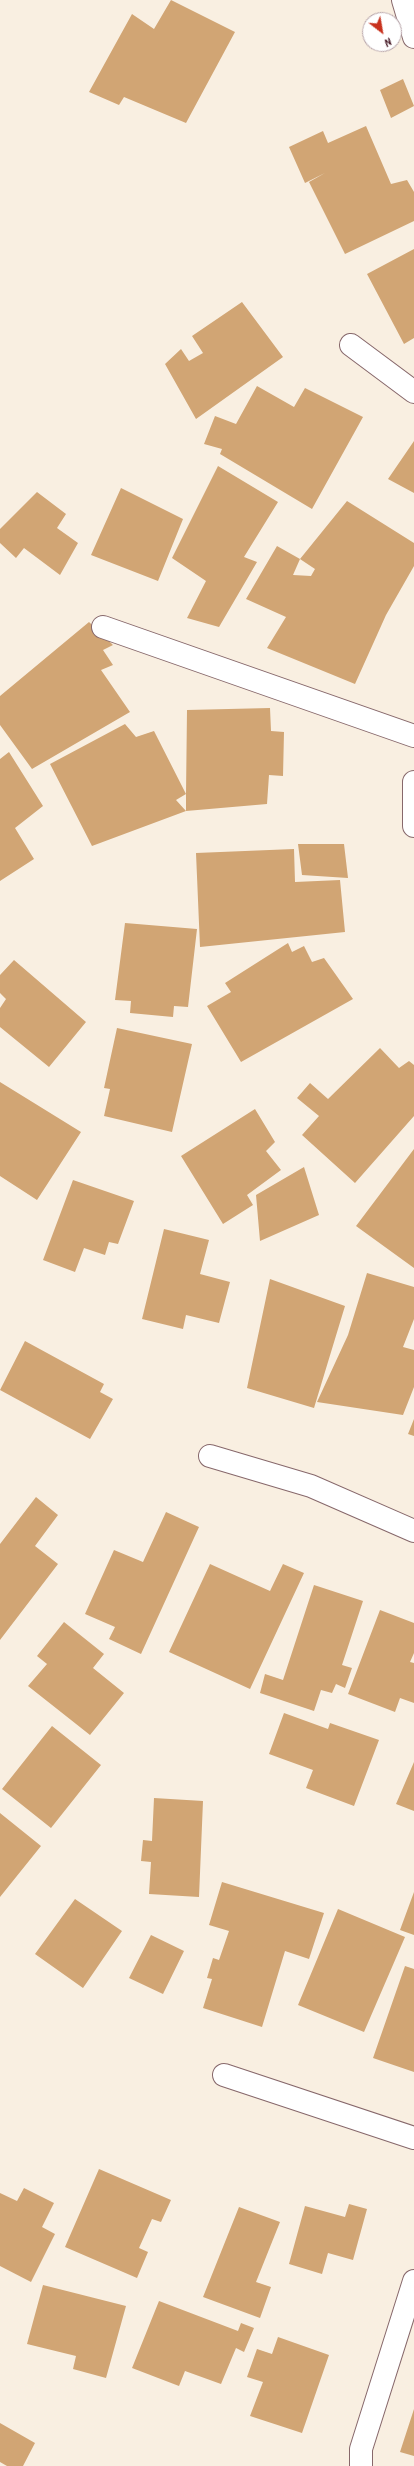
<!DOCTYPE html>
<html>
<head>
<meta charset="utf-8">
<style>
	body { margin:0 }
	#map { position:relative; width:414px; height:2466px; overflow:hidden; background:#f9efe1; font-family:Kalam,sans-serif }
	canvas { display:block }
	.north { position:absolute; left:362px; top:12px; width:40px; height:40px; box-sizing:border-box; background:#fff; border:1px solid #b7a5aa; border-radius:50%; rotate:149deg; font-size:11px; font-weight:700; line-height:16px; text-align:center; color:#4a1f2b }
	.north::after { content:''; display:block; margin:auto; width:14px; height:18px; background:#c8321e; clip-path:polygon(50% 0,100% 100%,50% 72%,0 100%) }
</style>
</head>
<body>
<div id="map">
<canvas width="414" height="2466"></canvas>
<div class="north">N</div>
</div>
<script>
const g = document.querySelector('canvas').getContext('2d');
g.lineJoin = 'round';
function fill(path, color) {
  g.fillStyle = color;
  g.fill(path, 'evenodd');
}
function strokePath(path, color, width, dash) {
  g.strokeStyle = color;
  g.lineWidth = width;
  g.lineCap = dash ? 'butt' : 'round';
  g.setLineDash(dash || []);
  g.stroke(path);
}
fill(new Path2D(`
	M 171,0 L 235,32 L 186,123 L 124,97 L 119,105 L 89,92 L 132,14 L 154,29 Z
	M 403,79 L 414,106 L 391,118 L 380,90 Z
	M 366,126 L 391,184 L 407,180 L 414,192 L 414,221 L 345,254 L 309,182 L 325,173 L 305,183 L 289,147 L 323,131 L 328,143 Z
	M 414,249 L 414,338 L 404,344 L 367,274 Z
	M 242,302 L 283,357 L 196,419 L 165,364 L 181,349 L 189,361 L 203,353 L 192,336 Z
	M 257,386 L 294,407 L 305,388 L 363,417 L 312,509 L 220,454 L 222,449 L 204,444 L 215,416 L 236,424 Z
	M 414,441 L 414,493 L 388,479 Z
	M 218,466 L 278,502 L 244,557 L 257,562 L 219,627 L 187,618 L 206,581 L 172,558 Z
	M 121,488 L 183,519 L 158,581 L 91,555 Z
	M 37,492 L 66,514 L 57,528 L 78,543 L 60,575 L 24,548 L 16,558 L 0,543 L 0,529 Z
	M 347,501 L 414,543 L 414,566 L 386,615 L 355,684 L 267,648 L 286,617 L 246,599 L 277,546 L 300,559 L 293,575 L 311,576 L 315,569 L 300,559 Z
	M 89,622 L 113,645 L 103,650 L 113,665 L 101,670 L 130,712 L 32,769 L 0,725 L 0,696 Z
	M 270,708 L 271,731 L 284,732 L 283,776 L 269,775 L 267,804 L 186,811 L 92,846 L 50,764 L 125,724 L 136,737 L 154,731 L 186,794 L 176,800 L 186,811 L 186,794 L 187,710 Z
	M 9,752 L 43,806 L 15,828 L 34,859 L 0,881 L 0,759 Z
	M 298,844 L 344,844 L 348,878 L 302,875 Z
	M 294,849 L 295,882 L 340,880 L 345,932 L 200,947 L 196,853 Z
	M 125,923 L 197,929 L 188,1007 L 174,1006 L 173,1017 L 130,1013 L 131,1001 L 115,1000 Z
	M 288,943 L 292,952 L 304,946 L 312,962 L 324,958 L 353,999 L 241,1062 L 207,1006 L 231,992 L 225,983 Z
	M 14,960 L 86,1022 L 49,1067 L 0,1027 L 0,1008 L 6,999 L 0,993 L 0,975 Z
	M 117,1028 L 192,1044 L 172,1132 L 104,1116 L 110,1089 L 104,1088 Z
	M 380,1048 L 399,1068 L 409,1061 L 414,1065 L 414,1116 L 355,1183 L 302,1135 L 319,1116 L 297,1098 L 310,1083 L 328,1099 Z
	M 0,1082 L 81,1132 L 37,1200 L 0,1176 Z
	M 255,1109 L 275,1142 L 266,1151 L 281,1170 L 247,1195 L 253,1205 L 223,1224 L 181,1156 Z
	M 414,1149 L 414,1268 L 356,1226 Z
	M 304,1167 L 319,1215 L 260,1241 L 256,1195 Z
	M 73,1180 L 134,1201 L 118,1244 L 109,1242 L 105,1255 L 84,1248 L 75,1272 L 43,1260 Z
	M 164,1229 L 209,1240 L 200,1274 L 230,1282 L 219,1323 L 186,1315 L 183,1329 L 142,1319 Z
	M 367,1273 L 414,1287 L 414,1319 L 403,1347 L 414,1350 L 414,1387 L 403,1415 L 317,1402 L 348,1335 Z
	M 270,1279 L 345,1306 L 314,1408 L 247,1388 Z
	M 25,1341 L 104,1384 L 100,1392 L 113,1399 L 90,1439 L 0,1390 Z
	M 414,1419 L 414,1436 L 408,1434 Z
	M 36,1497 L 58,1515 L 35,1546 L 58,1564 L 0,1640 L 0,1544 Z
	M 166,1512 L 199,1527 L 141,1654 L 109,1639 L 115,1627 L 85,1614 L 114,1550 L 143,1562 Z
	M 210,1564 L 270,1591 L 283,1564 L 304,1573 L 250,1689 L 169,1652 Z
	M 314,1585 L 363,1601 L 342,1665 L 352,1668 L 345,1688 L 336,1684 L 332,1693 L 321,1690 L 314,1711 L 260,1693 L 265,1674 L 283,1680 Z
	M 380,1610 L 414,1623 L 414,1653 L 410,1662 L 414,1663 L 414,1703 L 400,1698 L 395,1712 L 348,1694 Z
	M 64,1622 L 104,1654 L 93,1668 L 124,1693 L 90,1735 L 28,1686 L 47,1664 L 37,1656 Z
	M 284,1713 L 328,1729 L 330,1723 L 379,1740 L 354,1806 L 306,1788 L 313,1770 L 269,1754 Z
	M 52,1726 L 101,1765 L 51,1828 L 2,1789 Z
	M 414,1762 L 414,1811 L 396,1804 Z
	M 154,1798 L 203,1801 L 199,1897 L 149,1894 L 151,1862 L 141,1861 L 143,1840 L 152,1841 Z
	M 0,1813 L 41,1846 L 0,1897 Z
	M 222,1882 L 324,1913 L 309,1959 L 285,1951 L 262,2027 L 203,2008 L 212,1979 L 207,1978 L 213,1958 L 219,1960 L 229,1931 L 209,1925 Z
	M 414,1892 L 414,1935 L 400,1930 Z
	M 75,1899 L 122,1931 L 83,1988 L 35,1954 Z
	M 338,1909 L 405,1937 L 364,2032 L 298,2005 Z
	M 151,1935 L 184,1951 L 163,1994 L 129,1978 Z
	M 405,1966 L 414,1969 L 414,2072 L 373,2058 Z
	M 99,2169 L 171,2200 L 161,2222 L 152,2219 L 139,2248 L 148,2252 L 137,2278 L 65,2247 Z
	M 24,2188 L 54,2203 L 42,2227 L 55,2234 L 31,2282 L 0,2266 L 0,2193 L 17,2201 Z
	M 349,2204 L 367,2209 L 353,2260 L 328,2253 L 322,2274 L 289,2264 L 305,2206 L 345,2217 Z
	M 239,2207 L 280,2222 L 256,2282 L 271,2287 L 260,2318 L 203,2297 Z
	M 43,2285 L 126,2306 L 106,2378 L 73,2369 L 76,2356 L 27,2344 Z
	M 159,2301 L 238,2331 L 241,2323 L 254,2328 L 244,2352 L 236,2348 L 221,2384 L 185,2371 L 179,2386 L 132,2368 Z
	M 278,2337 L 329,2355 L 302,2433 L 250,2416 L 263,2382 L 247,2377 L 257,2349 L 272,2354 Z
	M 414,2409 L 414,2456 L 400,2452 Z
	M 0,2423 L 35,2443 L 23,2466 L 7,2466 L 0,2462 Z`), '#d1a574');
const minor = new Path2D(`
	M 403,0 L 414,37
	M 351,345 L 414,392
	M 103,627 L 414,736
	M 414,782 L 414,826
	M 210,1456 L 311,1486 L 414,1531
	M 224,2075 L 414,2138
	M 361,2466 L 361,2449 L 414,2281`);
strokePath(minor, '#87686b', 24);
strokePath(minor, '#fff', 22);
</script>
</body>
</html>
